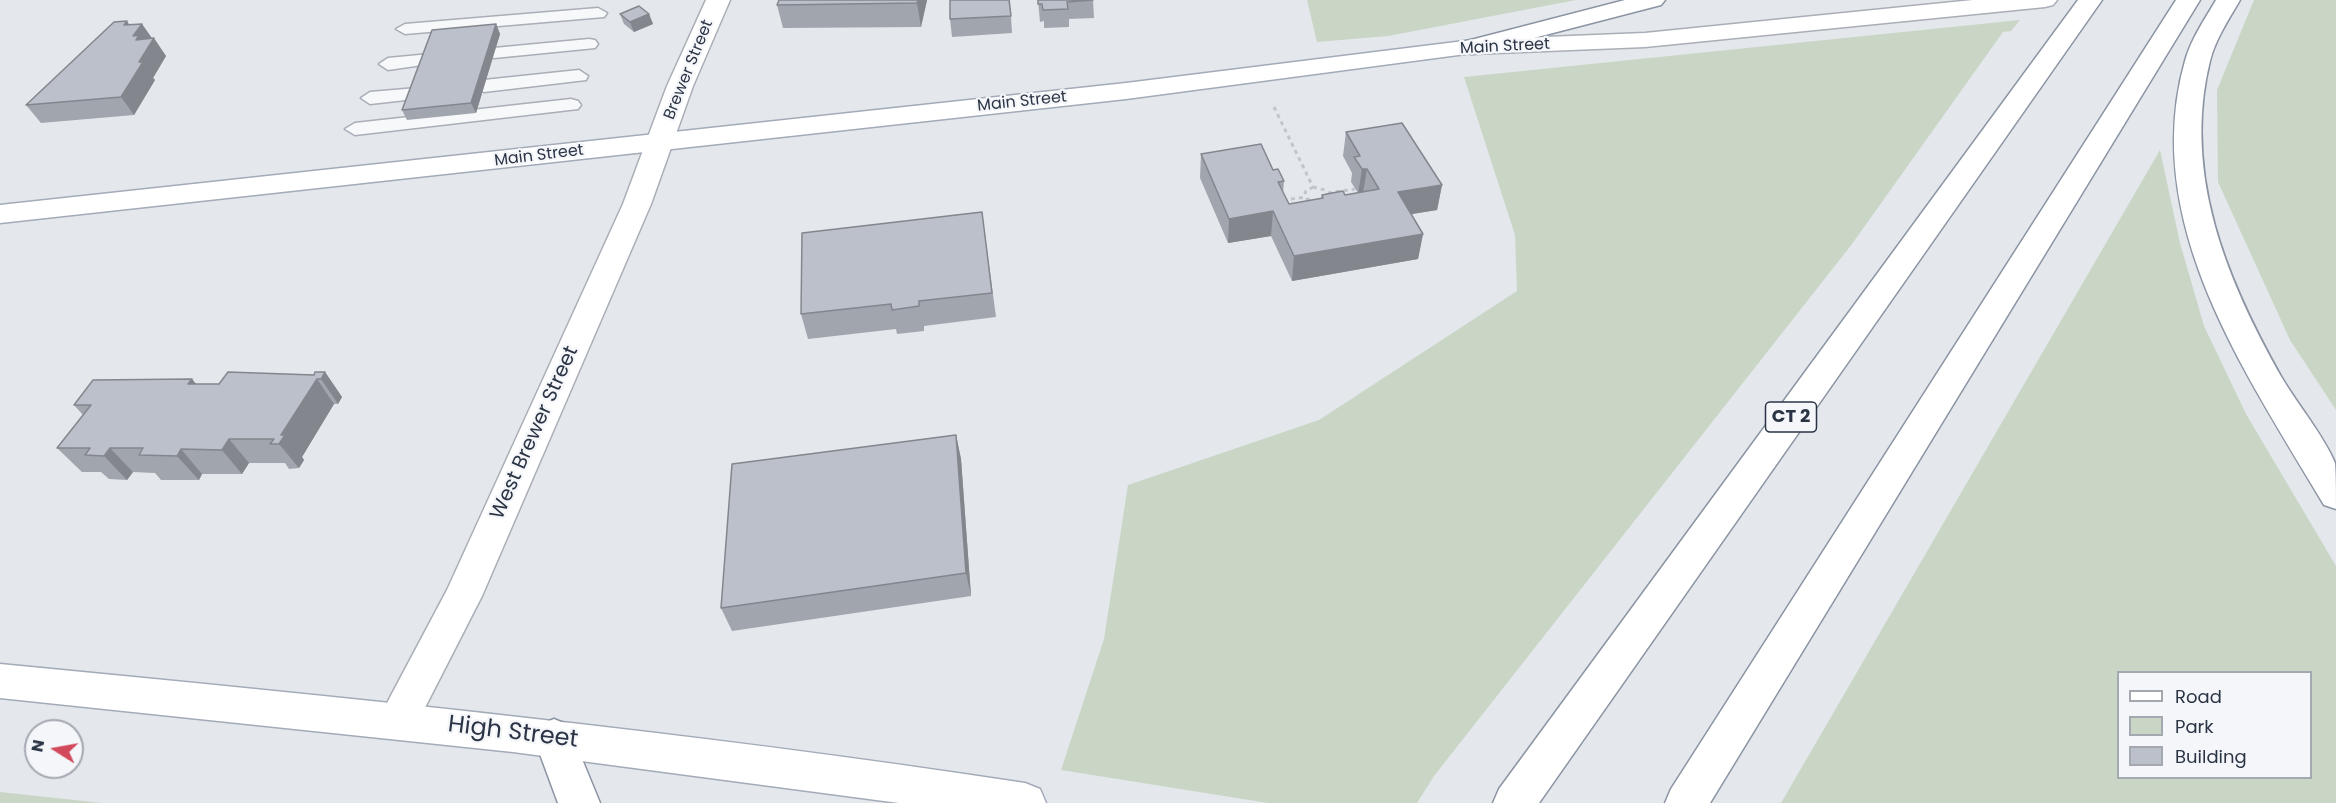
<!DOCTYPE html>
<html>
<head>
<meta charset="utf-8">
<style>
	body { margin:0 }
	#map { position:relative; width:2336px; height:803px; overflow:hidden; background:#e4e7ec; font-family:Poppins,sans-serif }
	canvas { display:block }
	.legend { position:absolute; left:2117px; top:671px; width:195px; height:108px; box-sizing:border-box; background:#f4f6f9; border:2px solid #a4a8b1; margin:0; padding:8px 10px; list-style:none; font-size:18px; color:#2b3445 }
	.legend li { display:flex; align-items:center; gap:12px; height:30px }
	.legend b { width:30px; border:2px solid #a4a8b1 }
	.north { position:absolute; left:24px; top:719px; width:60px; height:60px; box-sizing:border-box; background:#f4f6f9; border:2px solid #a4a8b1; border-radius:50%; rotate:281deg; font-size:16px; font-weight:700; line-height:24px; text-align:center; color:#2b3445 }
	.north::after { content:''; display:block; margin:auto; width:21px; height:27px; background:#d1495b; clip-path:polygon(50% 0,100% 100%,50% 72%,0 100%) }
</style>
</head>
<body>
<div id="map">
<canvas width="2336" height="803"></canvas>
<ul class="legend">
<li><b style="height:8px;background:#fff"></b>Road</li>
<li><b style="height:16px;background:#c9d6c5"></b>Park</li>
<li><b style="height:16px;background:#bbc0ca"></b>Building</li>
</ul>
<div class="north">N</div>
</div>
<script>
const g = document.querySelector('canvas').getContext('2d');
g.lineJoin = 'round';
function fill(path, color) {
  g.fillStyle = color;
  g.fill(path, 'evenodd');
}
function strokePath(path, color, width, dash) {
  g.strokeStyle = color;
  g.lineWidth = width;
  g.lineCap = dash ? 'butt' : 'round';
  g.setLineDash(dash || []);
  g.stroke(path);
}
function write(font, color, halo, rows, align = 'center') {
  g.font = font + ' Poppins,sans-serif';
  g.lineWidth = 4.5;
  g.setLineDash([]);
  g.textBaseline = 'middle';
  g.strokeStyle = halo;
  g.fillStyle = color;
  for (const [text, x, y, turn = 0] of rows) {
    g.save();
    g.translate(x, y);
    g.rotate((+turn || 0) * Math.PI / 180);
    g.textAlign = isNaN(turn) ? turn : align;
    if (halo) g.strokeText(text, 0, 0);
    g.fillText(text, 0, 0);
    g.restore();
  }
}
fill(new Path2D(`
	M 1307,0 L 1576,0 L 1388,36 L 1317,42 Z
	M 2254,0 L 2336,0 L 2336,410 L 2290,340 L 2218,182 L 2217,90 Z
	M 2020,20 L 2011,31 L 2003,32 L 1852,244 L 1434,776 L 1417,803 L 1268,803 L 1061,770 L 1104,639 L 1128,485 L 1319,420 L 1517,291 L 1515,235 L 1464,77 Z
	M 2160,150 L 2180,243 L 2204,326 L 2246,414 L 2336,566 L 2336,803 L 1781,803 ZM 2118,672 L 2310,672 L 2310,778 L 2118,778 Z
	M 0,792 L 102,803 L 0,803 Z`), '#c9d6c5');
const service = new Path2D(`
	M 598,8 L 607,13 L 604,17 L 405,34 L 396,29 L 405,24 Z
	M 589,39 L 595,40 L 598,44 L 595,48 L 494,58 L 485,53 L 494,48 Z
	M 430,54 L 436,55 L 439,59 L 436,63 L 388,70 L 379,64 L 388,58 Z
	M 579,70 L 588,76 L 586,80 L 484,92 L 475,86 L 484,80 Z
	M 417,88 L 424,90 L 426,94 L 424,98 L 370,104 L 361,98 L 370,92 Z
	M 571,99 L 578,101 L 581,105 L 578,109 L 355,135 L 345,129 L 355,123 Z`);
const secondary = new Path2D(`
	M 706,0 L 730,0 L 693,86 L 651,204 L 482,596 L 412,733 L 398,738 L 384,733 L 378,720 L 447,590 L 623,204 L 667,86 Z
	M 1973,0 L 2057,0 L 2053,5 L 2045,7 L 1645,47 L 1472,54 L 1463,52 L 1460,47 L 1463,42 L 1472,40 L 1645,33 Z`);
const primary = new Path2D(`
	M 1472,40 L 1481,42 L 1484,47 L 1481,52 L 1126,99 L 0,223 L 0,205 L 1126,83 Z
	M 0,664 C 343,697 685,731 1025,783 L 1040,789 L 1046,803 L 899,803 L 513,752 L 0,698 Z`);
const motorway = new Path2D(`
	M 1625,0 L 1665,0 L 1661,5 L 1472,54 L 1463,52 L 1460,47 L 1463,42 Z
	M 2078,0 L 2102,0 L 1539,803 L 1493,803 L 1499,789 Z
	M 2176,0 L 2200,0 L 1710,803 L 1665,803 L 1671,789 Z
	M 2216,0 L 2240,0 C 2229,19 2215,40 2210,61 C 2182,174 2227,281 2282,378 C 2298,405 2324,436 2335,463 C 2336,475 2336,496 2336,509 L 2324,505 C 2246,373 2139,222 2185,61 C 2191,39 2205,19 2216,0 Z
	M 554,719 L 568,725 L 600,803 L 558,803 L 534,738 L 540,725 Z`);
strokePath(service, '#a9aeb7', 3);
strokePath(secondary, '#a9aeb7', 3);
strokePath(primary, '#a3abb8', 3);
strokePath(motorway, '#8b94a3', 3);
strokePath(new Path2D(`
	M 1274,107 L 1313,187
	M 1313,187 L 1325,190 L 1328,197 L 1321,202 L 1307,199 L 1305,192 Z
	M 1328,193 L 1355,189
	M 1283,200 L 1306,197`), '#c2c5cb', 3, [4, 4]);
fill(service, '#f7f8fa');
fill(secondary, '#fff');
fill(primary, '#fff');
fill(motorway, '#fff');
fill(new Path2D(`
	M 779,0 L 927,0 L 921,27 L 783,28 L 777,5 Z
	M 1010,0 L 1012,33 L 952,37 L 950,19 Z
	M 1038,0 L 1093,0 L 1094,18 L 1069,19 L 1069,27 L 1044,28 L 1044,21 L 1040,22 Z
	M 620,14 L 649,14 L 653,24 L 634,32 L 624,24 Z
	M 142,24 L 152,38 L 166,56 L 153,78 L 155,80 L 134,115 L 41,123 L 26,105 L 129,25 Z
	M 496,24 L 500,34 L 476,113 L 407,120 L 402,110 Z
	M 1346,132 L 1442,185 L 1437,210 L 1411,214 L 1423,234 L 1418,259 L 1292,281 L 1271,236 L 1228,243 L 1200,178 L 1201,154 L 1273,170 L 1284,181 L 1283,193 L 1289,204 L 1321,199 L 1322,195 L 1345,195 L 1358,193 L 1351,182 L 1352,173 L 1343,156 Z
	M 982,212 L 996,317 L 924,326 L 924,331 L 897,334 L 896,329 L 808,339 L 801,314 Z
	M 325,372 L 342,397 L 338,404 L 334,404 L 302,457 L 304,460 L 299,468 L 289,469 L 285,463 L 249,463 L 242,474 L 202,474 L 199,480 L 161,480 L 155,473 L 133,472 L 127,480 L 109,479 L 101,472 L 82,472 L 57,448 L 83,415 L 74,405 L 192,379 L 196,384 L 219,384 L 314,375 Z
	M 956,435 L 961,459 L 971,596 L 732,631 L 721,608 Z`), '#a1a5ae');
fill(new Path2D(`
	M 918,0 L 927,0 L 921,27 L 917,3 Z
	M 649,14 L 653,24 L 634,32 L 630,22 Z
	M 127,21 L 135,34 L 142,24 L 153,40 L 154,38 L 166,56 L 153,78 L 155,80 L 134,115 L 121,97 L 124,25 Z
	M 496,24 L 500,34 L 476,113 L 471,103 Z
	M 1362,169 L 1367,169 L 1363,193 L 1358,194 Z
	M 1442,185 L 1437,210 L 1394,217 L 1398,192 Z
	M 1273,211 L 1271,236 L 1228,243 L 1229,219 Z
	M 1423,234 L 1418,259 L 1292,281 L 1294,256 Z
	M 325,372 L 342,397 L 338,404 L 321,379 Z
	M 192,379 L 212,404 L 188,384 Z
	M 317,379 L 334,404 L 302,457 L 304,460 L 299,468 L 279,444 L 281,435 Z
	M 956,435 L 961,459 L 971,596 L 966,573 Z
	M 229,439 L 249,463 L 242,474 L 222,450 Z
	M 110,448 L 133,472 L 127,480 L 104,456 Z
	M 181,449 L 202,474 L 199,480 L 177,456 Z`), '#83868d');
const building = new Path2D(`
	M 779,0 L 918,0 L 917,3 L 777,5 Z
	M 950,0 L 1009,0 L 1011,16 L 950,19 Z
	M 1038,0 L 1093,0 L 1067,2 L 1068,9 L 1043,10 L 1042,4 L 1038,4 Z
	M 639,6 L 649,14 L 630,22 L 620,14 Z
	M 127,21 L 124,25 L 142,24 L 133,36 L 139,35 L 136,40 L 154,38 L 139,62 L 143,62 L 121,97 L 26,105 L 114,22 Z
	M 496,24 L 471,103 L 402,110 L 432,30 Z
	M 1402,123 L 1442,185 L 1398,192 L 1423,234 L 1294,256 L 1273,211 L 1229,219 L 1201,154 L 1261,144 L 1273,170 L 1278,169 L 1284,181 L 1278,182 L 1289,204 L 1323,198 L 1322,195 L 1332,193 L 1343,191 L 1345,195 L 1379,189 L 1367,169 L 1362,169 L 1354,157 L 1360,156 L 1346,132 Z
	M 982,212 L 992,293 L 919,301 L 919,306 L 892,310 L 891,304 L 801,314 L 802,233 Z
	M 228,372 L 314,375 L 315,372 L 325,372 L 321,379 L 317,379 L 281,435 L 285,435 L 279,444 L 270,444 L 274,439 L 229,439 L 222,450 L 181,449 L 177,456 L 139,455 L 143,448 L 110,448 L 104,456 L 85,455 L 90,448 L 57,448 L 91,405 L 74,405 L 93,380 L 192,379 L 188,384 L 219,384 Z
	M 956,435 L 966,573 L 721,608 L 732,464 Z`);
fill(building, '#bbc0ca');
strokePath(building, '#83868d', 1.5);
write('16px', '#2b3445', '#f4f6f9', [
	["Main Street",1505,47,-3],
	["Brewer Street",689,70,-68],
	["Main Street",1022,102,-6],
	["Main Street",539,156,-7]
]);
for (const [x, y, w] of [
	[1791,417,51]
]) {
  const box = new Path2D();
  box.roundRect(x - w / 2, y - 15, w, 30, 4.5);
  g.fillStyle = '#f4f6f9';
  g.fill(box);
  strokePath(box, '#2b3445', 1.5);
}
write('bold 18px', '#2b3445', null, [
	["CT 2",1791,417]
]);
write('20px', '#2b3445', '#f4f6f9', [
	["West Brewer Street",535,433,-66]
]);
write('24px', '#2b3445', '#f4f6f9', [
	["High Street",513,733,7]
]);
</script>
</body>
</html>
